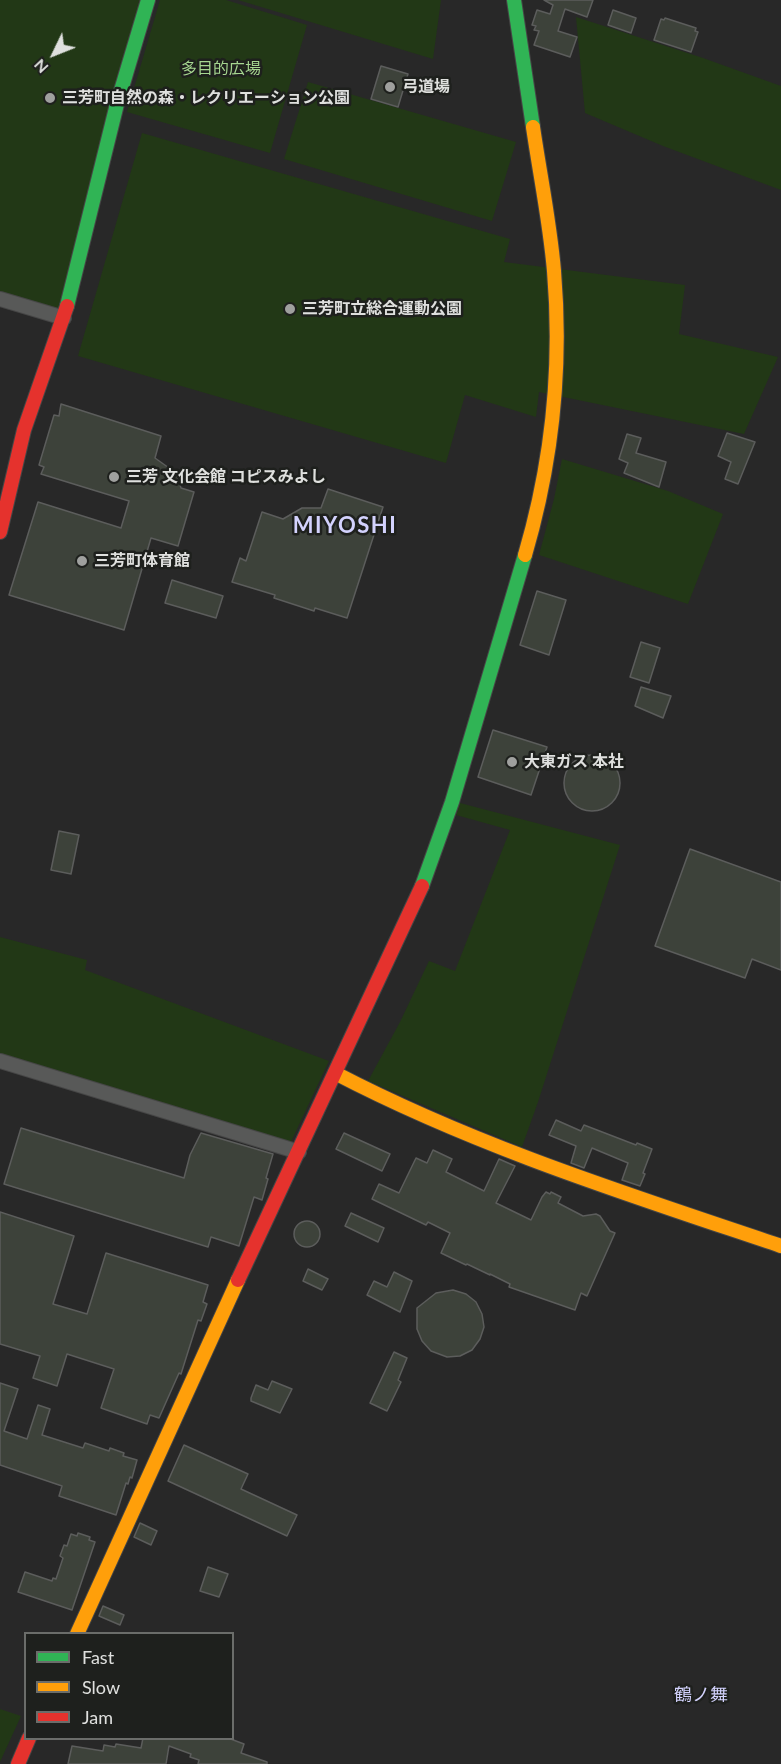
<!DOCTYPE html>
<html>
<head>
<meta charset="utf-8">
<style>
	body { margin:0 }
	#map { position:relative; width:781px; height:1764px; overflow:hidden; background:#282828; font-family:Lato,sans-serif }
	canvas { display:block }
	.legend { position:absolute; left:24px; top:1632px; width:210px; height:108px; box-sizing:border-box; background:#1e201d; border:2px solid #6b6d6a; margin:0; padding:8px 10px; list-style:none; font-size:18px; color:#dfe0de }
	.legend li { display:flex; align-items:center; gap:12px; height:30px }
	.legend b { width:30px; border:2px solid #6b6d6a }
	.north { position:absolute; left:24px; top:24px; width:60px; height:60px; -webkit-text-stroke:4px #1e201d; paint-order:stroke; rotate:227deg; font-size:16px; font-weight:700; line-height:24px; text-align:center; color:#dfe0de }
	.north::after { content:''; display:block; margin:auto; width:21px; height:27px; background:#dfe0de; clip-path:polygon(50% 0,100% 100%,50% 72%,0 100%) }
</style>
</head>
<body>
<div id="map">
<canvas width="781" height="1764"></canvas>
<ul class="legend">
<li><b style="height:8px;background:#30b455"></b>Fast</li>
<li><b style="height:8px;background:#ff9f0a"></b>Slow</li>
<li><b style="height:8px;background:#e5322d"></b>Jam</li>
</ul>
<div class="north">N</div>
</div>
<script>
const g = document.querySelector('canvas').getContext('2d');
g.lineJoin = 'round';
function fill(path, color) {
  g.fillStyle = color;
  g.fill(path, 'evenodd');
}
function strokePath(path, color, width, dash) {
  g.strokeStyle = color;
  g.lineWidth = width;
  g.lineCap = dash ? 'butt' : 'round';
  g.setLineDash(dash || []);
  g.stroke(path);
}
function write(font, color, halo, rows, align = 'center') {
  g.font = font + ' Lato,"Noto Sans JP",sans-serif';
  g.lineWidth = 5;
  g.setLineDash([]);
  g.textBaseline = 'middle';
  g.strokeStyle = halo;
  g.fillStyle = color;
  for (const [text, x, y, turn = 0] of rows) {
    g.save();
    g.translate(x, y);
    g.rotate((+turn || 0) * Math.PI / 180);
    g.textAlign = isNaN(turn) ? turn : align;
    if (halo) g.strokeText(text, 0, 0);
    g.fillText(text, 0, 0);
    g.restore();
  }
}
fill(new Path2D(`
	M 0,0 L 141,0 L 59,312 L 0,295 Z
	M 160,0 L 226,0 L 307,25 L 270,153 L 127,112 Z
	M 238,0 L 441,0 L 433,59 Z
	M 576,17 L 703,58 L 781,86 L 781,190 L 663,146 L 585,113 Z
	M 308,82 L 516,142 L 492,221 L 284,159 Z
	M 142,133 L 510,239 L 504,262 L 685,285 L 679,334 L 778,357 L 744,434 L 539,392 L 536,417 L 465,395 L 446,463 L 78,356 Z
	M 562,459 L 668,491 L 723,514 L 688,604 L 539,555 L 554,499 Z
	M 460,803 L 620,845 L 538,1102 L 522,1147 L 368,1081 L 400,1022 L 429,961 L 455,971 L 510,830 L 456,815 Z
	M 0,937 L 87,960 L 85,970 L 329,1061 L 290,1144 L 0,1055 Z
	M 0,1709 L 21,1716 L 0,1762 Z`), '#223816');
const building = new Path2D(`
	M 544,0 L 593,0 L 587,17 L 565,9 L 558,31 L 577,37 L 570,57 L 534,45 L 539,31 L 534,30 L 536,26 L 532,25 L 537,10 L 550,14 L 553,5 Z
	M 613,10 L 636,18 L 631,33 L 608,25 Z
	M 665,18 L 696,28 L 695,31 L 698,32 L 691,52 L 654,40 L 661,19 L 664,20 Z
	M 381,66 L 408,74 L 398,107 L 371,99 Z
	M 61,404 L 161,436 L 155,458 L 176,473 L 181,488 L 194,492 L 178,546 L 151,538 L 124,630 L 9,595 L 38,502 L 121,528 L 129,501 L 41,474 L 44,467 L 39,465 L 54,415 L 59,416 Z
	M 727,433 L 755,442 L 738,484 L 725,479 L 731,462 L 718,456 Z
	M 627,434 L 641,438 L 636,453 L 666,462 L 659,487 L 624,473 L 628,463 L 619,459 Z
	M 328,489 L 383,507 L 347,618 L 315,608 L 314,611 L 274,598 L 275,595 L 232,582 L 240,558 L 246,561 L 262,512 L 283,519 L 302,508 L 321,508 Z
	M 172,580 L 223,596 L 216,618 L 165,603 Z
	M 537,591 L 566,600 L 549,655 L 520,645 Z
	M 641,642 L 660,648 L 649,683 L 630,677 Z
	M 641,687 L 671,696 L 663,718 L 635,706 Z
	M 493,730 L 547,747 L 531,795 L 478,777 Z
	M564 783a28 28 0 1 1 56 0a28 28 0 1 1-56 0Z
	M 59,831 L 79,835 L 71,874 L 51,870 Z
	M 690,849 L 781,882 L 781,970 L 752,959 L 745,978 L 655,946 Z
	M 556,1120 L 581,1131 L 584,1125 L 636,1145 L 637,1143 L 652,1149 L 643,1173 L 645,1174 L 640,1186 L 622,1180 L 628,1163 L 592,1148 L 584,1168 L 571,1163 L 576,1146 L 549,1135 Z
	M 21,1128 L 184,1178 L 190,1155 L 201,1133 L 273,1154 L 266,1178 L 268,1179 L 262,1200 L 254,1197 L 239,1246 L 211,1237 L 208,1247 L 4,1184 Z
	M 344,1133 L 390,1154 L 382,1171 L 336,1149 Z
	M 433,1150 L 452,1159 L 446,1172 L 484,1191 L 499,1159 L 515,1166 L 496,1203 L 531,1220 L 542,1197 L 546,1192 L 550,1194 L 551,1192 L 561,1197 L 558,1203 L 583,1216 L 596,1214 L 600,1216 L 610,1231 L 615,1233 L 587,1296 L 581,1293 L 575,1310 L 509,1287 L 510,1284 L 490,1274 L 490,1275 L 467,1264 L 466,1265 L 441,1253 L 450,1233 L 428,1222 L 426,1225 L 372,1199 L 379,1184 L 399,1193 L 416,1158 L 427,1163 Z
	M 0,1212 L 74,1236 L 53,1304 L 87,1314 L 106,1253 L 208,1285 L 203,1302 L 207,1304 L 201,1321 L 198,1320 L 181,1374 L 179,1373 L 159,1418 L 150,1415 L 147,1424 L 101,1408 L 114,1369 L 67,1354 L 57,1386 L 33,1378 L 40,1356 L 0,1344 Z
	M 351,1213 L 384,1228 L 378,1242 L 345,1226 Z
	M294 1234a13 13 0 1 1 26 0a13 13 0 1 1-26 0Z
	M 308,1269 L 328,1279 L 322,1290 L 303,1281 Z
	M 394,1272 L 412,1281 L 400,1312 L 367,1295 L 374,1281 L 387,1287 Z
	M 453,1290 L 466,1294 L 476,1302 L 482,1314 L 484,1327 L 480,1339 L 472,1350 L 460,1356 L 447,1357 L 431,1351 L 422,1341 L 417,1329 L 417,1308 L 436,1293 Z
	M 394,1352 L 407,1358 L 398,1380 L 401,1382 L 387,1411 L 370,1403 Z
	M 272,1381 L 292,1389 L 280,1413 L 251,1401 L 251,1398 L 256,1385 L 268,1390 Z
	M 0,1383 L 18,1389 L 4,1431 L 27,1439 L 38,1405 L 50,1409 L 42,1435 L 83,1448 L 85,1443 L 109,1451 L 110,1448 L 124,1453 L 123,1456 L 137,1460 L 132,1478 L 130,1477 L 128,1484 L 126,1483 L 116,1515 L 59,1496 L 62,1486 L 0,1465 Z
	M 184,1445 L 248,1474 L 241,1489 L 297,1515 L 287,1536 L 168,1481 Z
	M 140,1523 L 157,1531 L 151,1545 L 134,1537 Z
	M 78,1533 L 90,1537 L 89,1540 L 95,1542 L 72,1610 L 18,1592 L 25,1572 L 52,1581 L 53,1578 L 56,1579 L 63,1558 L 60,1556 L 64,1545 L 67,1546 L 71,1534 L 77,1536 Z
	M 208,1567 L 228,1574 L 219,1597 L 200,1591 Z
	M 103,1606 L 124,1615 L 120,1625 L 99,1616 Z
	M 143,1738 L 228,1738 L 244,1744 L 241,1753 L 267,1762 L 267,1764 L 198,1764 L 199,1760 L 190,1757 L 191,1754 L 169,1746 L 166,1764 L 68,1764 L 72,1746 L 103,1751 L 104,1745 L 115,1747 L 116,1744 L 141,1748 Z`);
fill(building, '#3d423a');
strokePath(building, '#5c5d5c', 1.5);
const street = new Path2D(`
	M 0,299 L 64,318
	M 0,1061 L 299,1152`);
const fast = new Path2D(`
	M 514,0 L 533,127
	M 67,306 L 117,104 L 148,0
	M 422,886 L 452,802 L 525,555`);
const slow = new Path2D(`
	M 525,555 C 552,463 562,366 554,271 C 550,223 540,175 533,127
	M 335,1073 C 477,1147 630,1195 781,1246
	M 77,1634 L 238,1280`);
const jam = new Path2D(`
	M 0,532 L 24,430 L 67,306
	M 238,1280 L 422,886
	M 18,1764 L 29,1738`);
strokePath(street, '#464646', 16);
strokePath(fast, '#464646', 16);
strokePath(slow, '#464646', 16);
strokePath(jam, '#464646', 16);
strokePath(street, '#585958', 14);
strokePath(fast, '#30b455', 14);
strokePath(slow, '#ff9f0a', 14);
strokePath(jam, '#e5322d', 14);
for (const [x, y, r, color] of [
	[390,87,6,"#9fa09e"],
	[50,98,6,"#9fa09e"],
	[290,309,6,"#9fa09e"],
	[114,477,6,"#9fa09e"],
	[82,561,6,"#9fa09e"],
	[512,762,6,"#9fa09e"]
]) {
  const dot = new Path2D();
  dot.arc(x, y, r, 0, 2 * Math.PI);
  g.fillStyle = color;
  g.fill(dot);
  strokePath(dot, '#1e201d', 2);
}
write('16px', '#a6d690', '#1e201d', [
	["多目的広場",221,69]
]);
write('bold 16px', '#dfe0de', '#1e201d', [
	["弓道場",402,87],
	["三芳町自然の森・レクリエーション公園",62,98],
	["三芳町立総合運動公園",302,309],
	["三芳 文化会館 コピスみよし",126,477],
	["三芳町体育館",94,561],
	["大東ガス 本社",524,762]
], 'left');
write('18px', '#d3d2fd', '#1e201d', [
	["鶴ノ舞",701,1695]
]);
g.letterSpacing = '1.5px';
write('bold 22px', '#d3d2fd', '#1e201d', [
	["MIYOSHI",345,526]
]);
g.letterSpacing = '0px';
</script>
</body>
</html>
